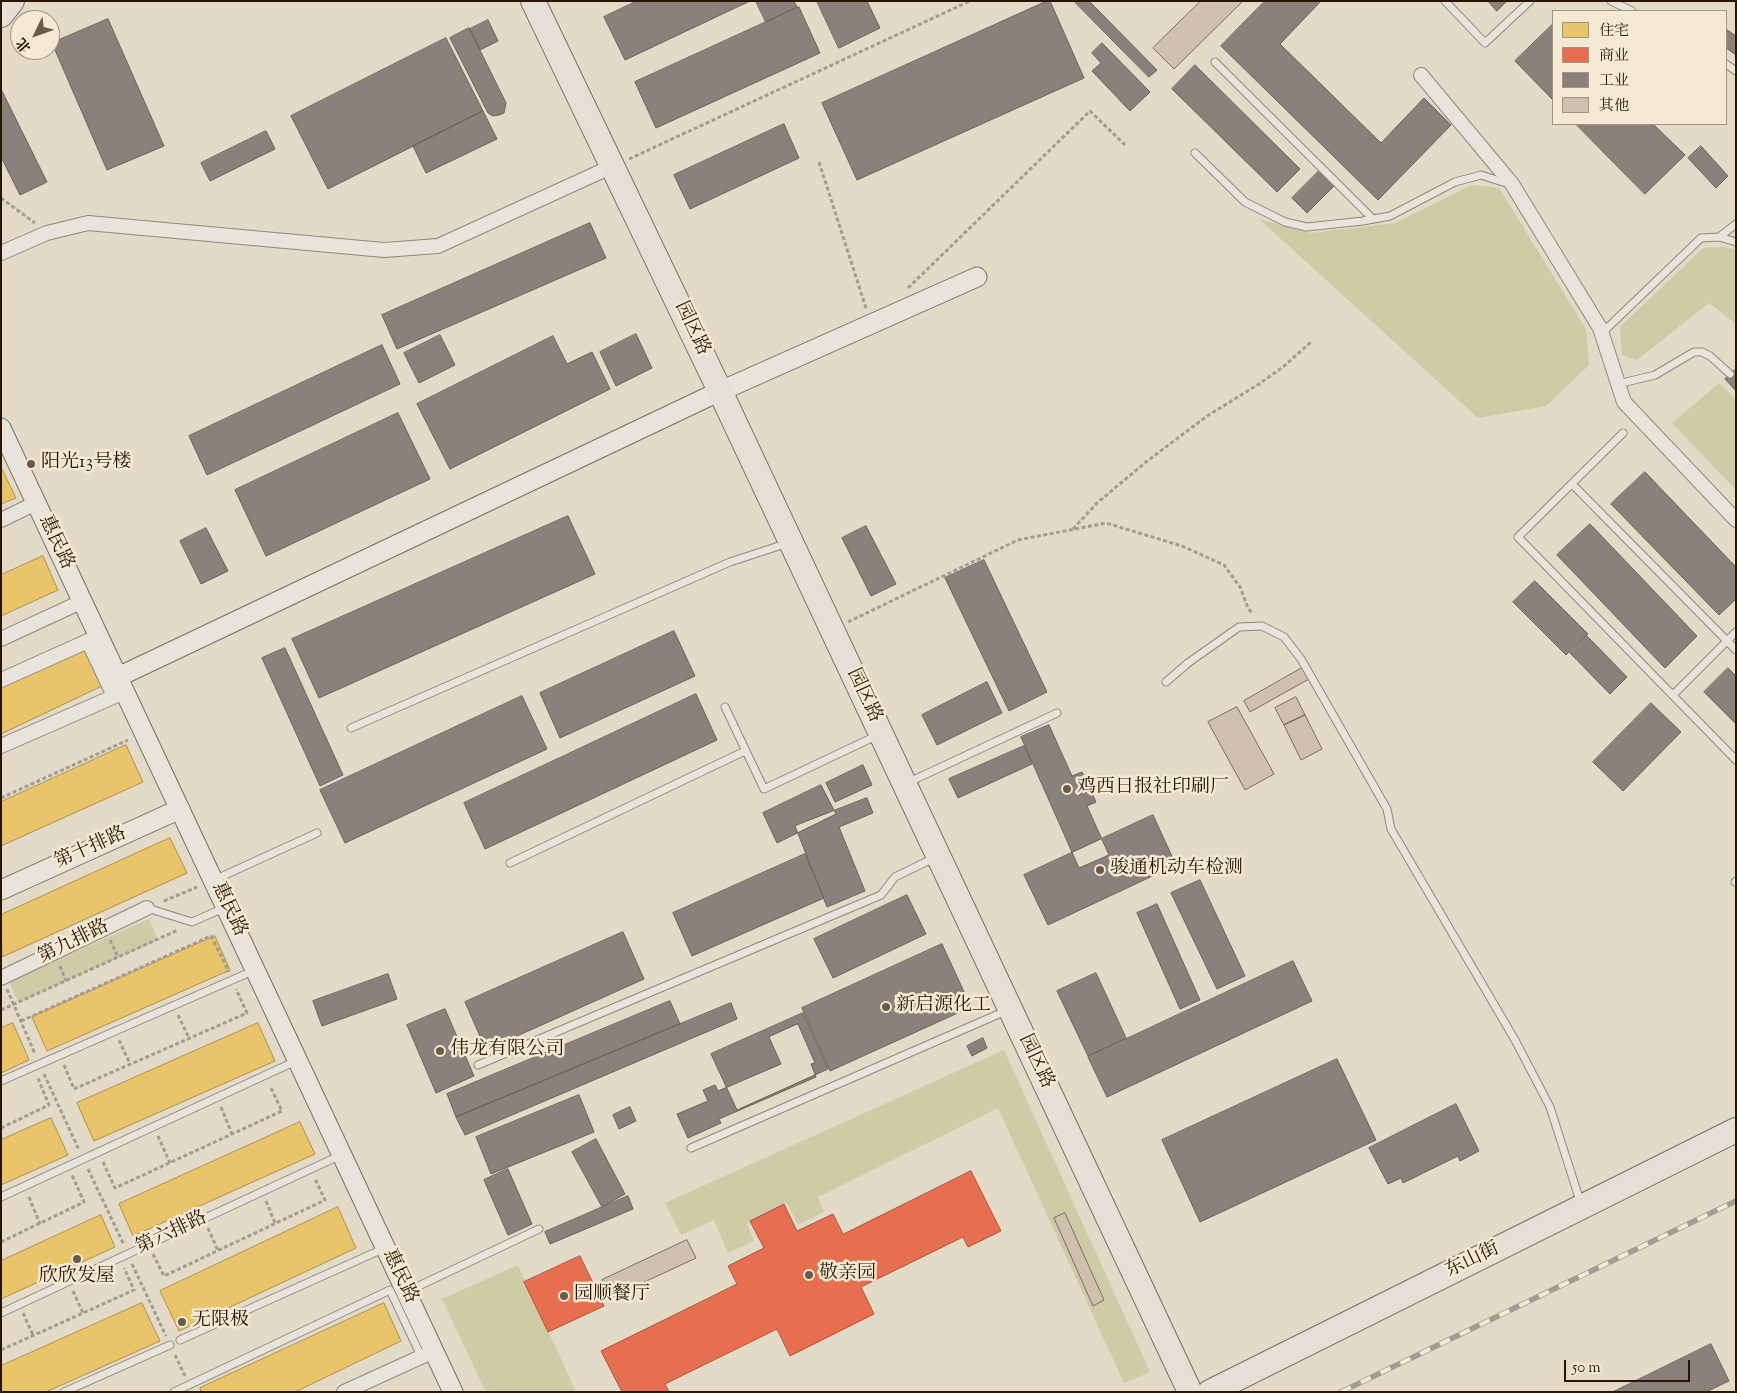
<!DOCTYPE html>
<html>
<head>
<meta charset="utf-8">
<style>
	body { margin:0 }
	#map { position:relative; width:1737px; height:1393px; overflow:hidden; background:#e3dac7; font-family:"Sorts Mill Goudy","Noto Serif SC",serif }
	canvas { display:block }
	.frame { position:absolute; inset:0; border:2px solid #281603; pointer-events:none }
	.legend { position:absolute; left:1552px; top:10px; width:175px; height:115px; box-sizing:border-box; background:#f4e9d3; border:1px solid #a29580; margin:0; padding:6px 9px; list-style:none; font-size:15px; color:#281603 }
	.legend li { display:flex; align-items:center; gap:10px; height:25px }
	.legend b { width:25px; border:1px solid #a29580 }
	.north { position:absolute; left:10px; top:10px; width:50px; height:50px; box-sizing:border-box; background:#f4e9d3; border:1px solid #a29580; border-radius:50%; rotate:228deg; font-size:14px; font-weight:700; line-height:20px; text-align:center; color:#281603 }
	.north::after { content:''; display:block; margin:auto; width:18px; height:22px; background:#695b48; clip-path:polygon(50% 0,100% 100%,50% 72%,0 100%) }
	.scale { position:absolute; left:1564px; top:1360px; width:126px; height:22px; box-sizing:border-box; border:2px solid #281603; border-top:0; padding-left:6px; font-size:15px; line-height:18px; white-space:nowrap; color:#281603; -webkit-text-stroke:4px #f4e9d3; paint-order:stroke }
</style>
</head>
<body>
<div id="map">
<canvas width="1737" height="1393"></canvas>
<div class="frame"></div>
<ul class="legend">
<li><b style="height:14px;background:#e9c46a"></b>住宅</li>
<li><b style="height:14px;background:#e76f51"></b>商业</li>
<li><b style="height:14px;background:#8a817c"></b>工业</li>
<li><b style="height:14px;background:#d0c0af"></b>其他</li>
</ul>
<div class="north">北</div>
<div class="scale">50 m</div>
</div>
<script>
const g = document.querySelector('canvas').getContext('2d');
g.lineJoin = 'round';
function fill(path, color) {
  g.fillStyle = color;
  g.fill(path, 'evenodd');
}
function strokePath(path, color, width, dash) {
  g.strokeStyle = color;
  g.lineWidth = width;
  g.lineCap = dash ? 'butt' : 'round';
  g.setLineDash(dash || []);
  g.stroke(path);
}
function write(font, color, halo, rows, align = 'center') {
  g.font = font + ' "Sorts Mill Goudy","Noto Serif SC",serif';
  g.lineWidth = 5;
  g.setLineDash([]);
  g.textBaseline = 'middle';
  g.strokeStyle = halo;
  g.fillStyle = color;
  for (const [text, x, y, turn = 0] of rows) {
    g.save();
    g.translate(x, y);
    g.rotate((+turn || 0) * Math.PI / 180);
    g.textAlign = isNaN(turn) ? turn : align;
    if (halo) g.strokeText(text, 0, 0);
    g.fillText(text, 0, 0);
    g.restore();
  }
}
fill(new Path2D(`
	M 1472,185 L 1499,188 L 1586,329 L 1589,365 L 1546,406 L 1478,418 L 1259,219 L 1311,233 L 1395,223 Z
	M 1726,247 L 1736,250 L 1736,324 L 1709,303 L 1637,360 L 1622,355 L 1620,327 L 1703,248 Z
	M 1719,383 L 1736,399 L 1736,490 L 1672,423 Z
	M 149,919 L 158,940 L 18,1002 L 9,981 Z
	M 1004,1050 L 1150,1372 L 1124,1383 L 998,1108 L 818,1197 L 824,1212 L 798,1225 L 787,1203 L 747,1224 L 754,1241 L 728,1253 L 714,1220 L 681,1235 L 665,1203 Z
	M 518,1265 L 576,1392 L 486,1392 L 442,1299 Z`), '#cfcba7');
const homes = new Path2D(`
	M 1,467 L 16,498 L 1,504 Z
	M 43,556 L 58,590 L 1,616 L 1,575 Z
	M 85,649 L 102,686 L 1,734 L 1,688 Z
	M 126,745 L 143,782 L 1,846 L 1,802 Z
	M 170,838 L 187,873 L 2,957 L 1,915 Z
	M 215,936 L 230,970 L 47,1051 L 32,1017 Z
	M 13,1023 L 29,1060 L 1,1073 L 1,1028 Z
	M 258,1023 L 275,1061 L 94,1141 L 77,1103 Z
	M 51,1118 L 68,1155 L 1,1185 L 1,1140 Z
	M 300,1122 L 315,1154 L 133,1236 L 119,1204 Z
	M 338,1207 L 356,1248 L 179,1331 L 160,1291 Z
	M 101,1215 L 115,1247 L 1,1299 L 1,1261 Z
	M 142,1303 L 160,1341 L 46,1392 L 1,1392 L 1,1366 Z
	M 384,1303 L 401,1341 L 295,1392 L 201,1392 L 200,1388 Z`);
fill(homes, '#e9c46a');
strokePath(homes, '#af904b', 1);
const shops = new Path2D(`
	M 971,1171 L 1001,1231 L 968,1247 L 963,1237 L 861,1287 L 874,1314 L 790,1356 L 777,1329 L 665,1384 L 669,1392 L 622,1392 L 601,1351 L 737,1284 L 728,1266 L 764,1248 L 750,1221 L 784,1204 L 797,1231 L 833,1214 L 843,1234 Z
	M 580,1256 L 604,1306 L 548,1332 L 524,1282 Z`);
fill(shops, '#e76f51');
strokePath(shops, '#ae543a', 1);
const industry = new Path2D(`
	M 637,1 L 750,1 L 625,60 L 604,17 Z
	M 756,1 L 794,1 L 797,7 L 766,22 Z
	M 817,1 L 867,1 L 880,28 L 839,48 Z
	M 1047,1 L 1050,1 L 1084,78 L 857,180 L 822,103 Z
	M 1074,1 L 1089,1 L 1157,70 L 1149,77 Z
	M 1265,1 L 1321,1 L 1280,44 L 1381,143 L 1424,98 L 1451,125 L 1378,200 L 1221,46 Z
	M 1488,1 L 1507,1 L 1497,11 Z
	M 799,7 L 820,53 L 656,128 L 635,82 Z
	M 108,19 L 164,146 L 107,170 L 52,43 Z
	M 488,20 L 498,41 L 480,50 L 470,29 Z
	M 1553,24 L 1553,100 L 1515,61 Z
	M 469,28 L 506,103 L 504,113 L 499,115 L 493,116 L 488,113 L 450,38 Z
	M 1726,29 L 1736,36 L 1736,55 L 1726,48 Z
	M 446,38 L 483,111 L 328,189 L 291,116 Z
	M 1102,43 L 1150,92 L 1130,111 L 1092,71 L 1101,63 L 1092,53 Z
	M 1195,65 L 1300,169 L 1277,192 L 1172,89 Z
	M 1,89 L 47,182 L 20,195 L 1,157 Z
	M 483,111 L 497,139 L 426,173 L 413,146 Z
	M 784,124 L 799,158 L 690,209 L 674,175 Z
	M 1576,124 L 1653,124 L 1685,155 L 1645,194 Z
	M 266,131 L 275,149 L 210,181 L 201,163 Z
	M 1701,146 L 1728,176 L 1716,188 L 1688,158 Z
	M 1319,171 L 1334,186 L 1307,213 L 1292,198 Z
	M 590,223 L 606,258 L 397,349 L 382,315 Z
	M 636,334 L 652,368 L 616,386 L 600,352 Z
	M 440,335 L 455,365 L 419,383 L 404,353 Z
	M 553,336 L 567,364 L 592,352 L 610,389 L 450,469 L 417,404 Z
	M 382,345 L 400,384 L 207,475 L 189,436 Z
	M 1736,369 L 1736,391 L 1725,379 Z
	M 398,413 L 430,479 L 266,556 L 235,490 Z
	M 1645,472 L 1736,567 L 1736,599 L 1719,615 L 1611,504 Z
	M 568,516 L 595,574 L 319,698 L 292,639 Z
	M 1590,524 L 1697,636 L 1665,668 L 1557,555 Z
	M 866,526 L 896,584 L 871,596 L 842,538 Z
	M 206,528 L 228,571 L 201,584 L 180,541 Z
	M 984,560 L 1047,692 L 1009,711 L 945,578 Z
	M 1535,581 L 1588,634 L 1566,655 L 1513,602 Z
	M 674,631 L 695,676 L 560,738 L 540,693 Z
	M 1587,636 L 1627,677 L 1610,694 L 1570,653 Z
	M 285,648 L 343,775 L 320,786 L 262,658 Z
	M 1728,668 L 1736,676 L 1736,724 L 1704,692 Z
	M 987,682 L 1002,713 L 937,745 L 922,715 Z
	M 696,694 L 717,740 L 485,849 L 464,803 Z
	M 522,696 L 547,749 L 345,843 L 320,790 Z
	M 1651,703 L 1681,732 L 1623,791 L 1593,762 Z
	M 1049,725 L 1072,776 L 1082,772 L 1096,802 L 1087,806 L 1109,855 L 1079,868 L 1021,737 Z
	M 1024,746 L 1032,764 L 958,798 L 949,779 Z
	M 863,765 L 872,785 L 835,802 L 826,783 Z
	M 821,785 L 836,814 L 777,843 L 763,813 Z
	M 867,798 L 873,813 L 839,827 L 865,891 L 827,907 L 795,826 Z
	M 1153,815 L 1176,865 L 1048,925 L 1024,875 Z
	M 805,854 L 824,898 L 692,956 L 673,913 Z
	M 1200,880 L 1245,976 L 1217,989 L 1171,893 Z
	M 907,895 L 926,934 L 833,978 L 814,939 Z
	M 1157,904 L 1200,1000 L 1180,1009 L 1137,913 Z
	M 623,932 L 644,979 L 486,1050 L 465,1002 Z
	M 942,944 L 971,1007 L 830,1071 L 802,1008 Z
	M 1293,961 L 1312,1001 L 1107,1097 L 1088,1057 Z
	M 1096,973 L 1126,1038 L 1088,1056 L 1057,991 Z
	M 388,974 L 397,999 L 322,1026 L 313,1001 Z
	M 670,1001 L 680,1024 L 456,1117 L 447,1094 Z
	M 731,1003 L 737,1019 L 465,1135 L 456,1117 Z
	M 445,1009 L 474,1076 L 436,1093 L 407,1025 Z
	M 803,1013 L 828,1069 L 737,1110 L 711,1054 Z
	M 798,1024 L 815,1063 L 811,1064 L 816,1077 L 719,1119 L 721,1123 L 688,1138 L 677,1114 L 708,1101 L 703,1090 L 715,1085 L 718,1091 L 781,1064 L 769,1037 Z
	M 983,1038 L 987,1048 L 972,1056 L 967,1046 Z
	M 1337,1059 L 1376,1140 L 1200,1222 L 1162,1140 Z
	M 579,1095 L 594,1132 L 491,1174 L 476,1137 Z
	M 1456,1104 L 1479,1151 L 1460,1161 L 1458,1156 L 1403,1183 L 1401,1178 L 1388,1184 L 1369,1148 Z
	M 630,1107 L 636,1121 L 619,1129 L 613,1115 Z
	M 596,1139 L 625,1194 L 602,1207 L 572,1152 Z
	M 508,1169 L 532,1224 L 508,1235 L 484,1180 Z
	M 628,1196 L 633,1209 L 550,1244 L 545,1232 Z
	M 1711,1344 L 1729,1381 L 1706,1392 L 1613,1392 Z`);
fill(industry, '#8a817c');
strokePath(industry, '#6d6158', 1);
const building = new Path2D(`
	M 1201,1 L 1243,1 L 1174,69 L 1153,48 Z
	M 1302,668 L 1309,679 L 1250,712 L 1244,701 Z
	M 1296,697 L 1305,715 L 1284,725 L 1275,708 Z
	M 1237,707 L 1274,774 L 1245,790 L 1208,722 Z
	M 1305,715 L 1322,749 L 1301,760 L 1284,725 Z
	M 1065,1213 L 1104,1300 L 1093,1306 L 1054,1218 Z
	M 687,1240 L 696,1258 L 610,1298 L 602,1280 Z`);
fill(building, '#d0c0af');
strokePath(building, '#766e62', 1);
const lane = new Path2D(`
	M 1445,1 L 1485,43 L 1530,1
	M 1611,1 L 1632,11
	M 1215,62 L 1373,219
	M 1726,64 L 1736,71
	M 1195,153 L 1245,202 L 1285,222 L 1307,227 L 1363,221 L 1390,216 L 1455,182 L 1481,175 L 1509,184
	M 1719,237 L 1736,224
	M 1602,333 L 1701,238 L 1719,237 L 1736,242
	M 1618,384 L 1655,375 L 1694,352 L 1702,352 L 1710,356 L 1730,374
	M 1623,433 L 1518,537 L 1736,760
	M 1572,484 L 1736,650
	M 1166,682 L 1188,663 L 1239,627 L 1262,626 L 1284,637 L 1301,659 L 1387,809 L 1391,829 L 1515,1040 L 1550,1107 L 1581,1204
	M 1673,695 L 1736,632
	M 725,707 L 764,789 L 878,735
	M 351,728 L 730,562 L 788,543
	M 907,783 L 1057,713
	M 510,863 L 745,751
	M 214,880 L 317,833
	M 1735,882 L 1736,881
	M 147,908 L 192,922 L 224,908
	M 478,1065 L 881,895 L 895,877 L 936,857
	M 1,1081 L 255,970
	M 691,1148 L 1008,1010
	M 1,1197 L 296,1061
	M 406,1292 L 539,1229
	M 1,1313 L 341,1155
	M 180,1340 L 385,1248
	M 64,1392 L 170,1345
	M 174,1392 L 390,1290 L 421,1356`);
const street = new Path2D(`
	M 1421,75 L 1512,184 L 1600,328 L 1624,402 L 1736,520
	M 1,253 L 47,233 L 88,223 L 384,250 L 438,246 L 613,166
	M 1,520 L 36,503
	M 1,639 L 83,601
	M 1,680 L 88,641 L 114,696
	M 1,746 L 122,693
	M 1,978 L 147,908
	M 344,1392 L 434,1351`);
const secondary = new Path2D(`
	M 1,428 L 453,1392
	M 118,677 L 714,394 L 977,277
	M 1,890 L 180,809`);
const highway = new Path2D(`
	M 533,1 L 720,391 L 1190,1392
	M 1,15 L 12,1
	M 1210,1392 L 1736,1130`);
strokePath(lane, '#90897c', 9);
strokePath(street, '#90897c', 16);
strokePath(secondary, '#766e62', 21);
strokePath(highway, '#766e62', 26);
strokePath(new Path2D(`
	M 629,159 L 970,1
	M 819,162 L 866,308
	M 1,198 L 35,223
	M 908,288 L 1090,111 L 1125,145
	M 1073,529 L 1097,503 L 1146,462 L 1207,416 L 1259,384 L 1283,367 L 1311,342
	M 848,622 L 1018,540 L 1106,523 L 1182,546 L 1224,565 L 1240,587 L 1248,608 L 1253,614
	M 1,798 L 128,740
	M 164,901 L 197,887
	M 110,940 L 118,957
	M 60,966 L 66,981
	M 7,989 L 35,1054
	M 1,1010 L 178,930
	M 178,1015 L 189,1038
	M 21,1021 L 211,936 L 229,972
	M 119,1040 L 130,1064
	M 64,1065 L 74,1089 L 247,1013 L 236,989
	M 44,1074 L 79,1150
	M 221,1107 L 232,1134
	M 1,1128 L 49,1105 L 37,1076
	M 158,1136 L 170,1163
	M 103,1162 L 115,1188 L 282,1111 L 270,1086
	M 88,1169 L 124,1245
	M 29,1197 L 40,1224
	M 266,1201 L 275,1223
	M 208,1228 L 218,1251
	M 1,1242 L 84,1202 L 72,1175
	M 153,1254 L 164,1276 L 325,1200 L 315,1179
	M 132,1264 L 166,1336
	M 73,1291 L 83,1313
	M 23,1313 L 33,1335
	M 1,1350 L 134,1290 L 124,1268
	M 175,1355 L 185,1376`), '#a29d94', 3, [4, 2.5]);
strokePath(lane, '#e8e3db', 7);
strokePath(street, '#e8e3db', 14);
strokePath(secondary, '#e8e3db', 19);
strokePath(highway, '#e5dfd5', 24);
const rail = new Path2D(`
	M 1341,1392 L 1736,1201`);
strokePath(rail, '#a29d94', 5.5);
strokePath(rail, '#f4e9d3', 4, [11]);
for (const [x, y, r, color] of [
	[31,464,5,"#695b48"],
	[1067,789,5,"#695b48"],
	[1100,870,5,"#695b48"],
	[886,1007,5,"#695b48"],
	[440,1051,5,"#695b48"],
	[77,1259,5,"#695b48"],
	[809,1275,5,"#695b48"],
	[564,1296,5,"#695b48"],
	[182,1322,5,"#695b48"]
]) {
  const dot = new Path2D();
  dot.arc(x, y, r, 0, 2 * Math.PI);
  g.fillStyle = color;
  g.fill(dot);
  strokePath(dot, '#f4e9d3', 2);
}
write('19px', '#281603', '#f4e9d3', [
	["园区路",691,329,65],
	["惠民路",55,543,65],
	["园区路",863,696,65],
	["第十排路",91,849,-24],
	["惠民路",228,910,65],
	["第九排路",74,943,-26],
	["园区路",1035,1062,65],
	["第六排路",172,1234,-25],
	["东山街",1473,1261,-26],
	["惠民路",399,1277,65]
]);
write('19px', '#281603', '#f4e9d3', [
	["阳光13号楼",41,464],
	["鸡西日报社印刷厂",1077,789],
	["骏通机动车检测",1110,870],
	["新启源化工",896,1007],
	["伟龙有限公司",450,1051],
	["敬亲园",819,1275],
	["欣欣发屋",77,1278,"center"],
	["园顺餐厅",574,1296],
	["无限极",192,1322]
], 'left');
</script>
</body>
</html>
